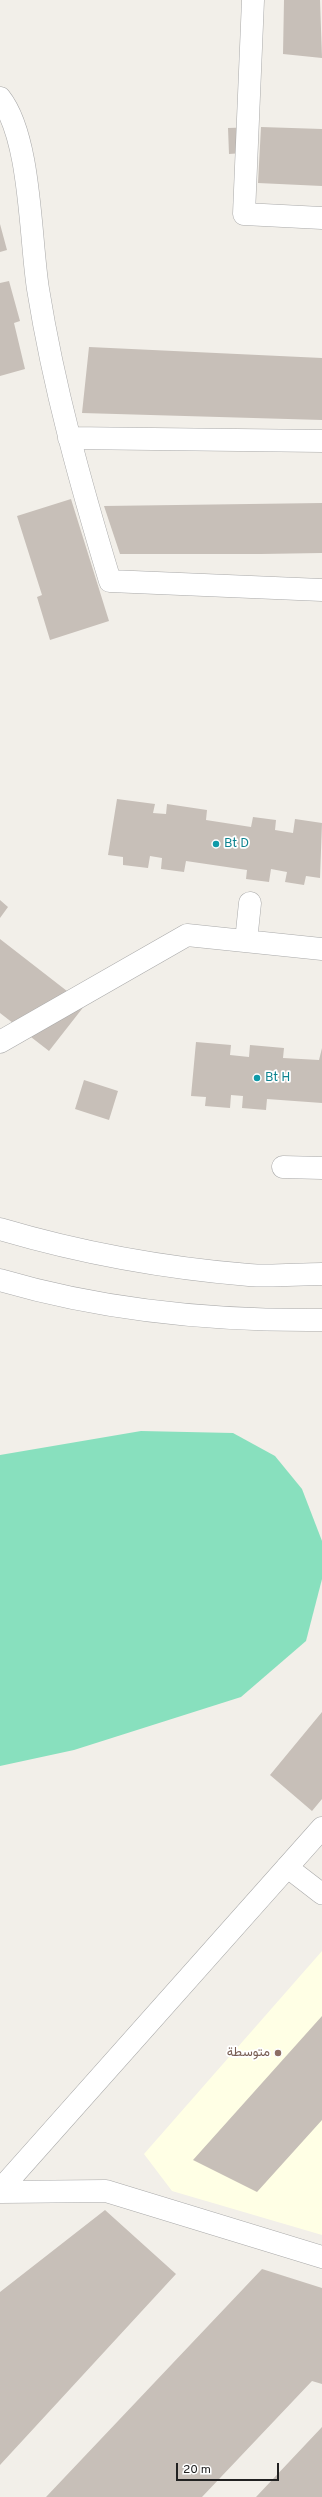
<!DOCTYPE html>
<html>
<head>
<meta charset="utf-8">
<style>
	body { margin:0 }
	#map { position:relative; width:322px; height:2497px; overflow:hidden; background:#f2efe9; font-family:Overpass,sans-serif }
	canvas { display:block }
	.scale { position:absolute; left:176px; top:2463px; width:103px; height:18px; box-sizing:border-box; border:2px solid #222; border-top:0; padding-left:5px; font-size:12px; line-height:14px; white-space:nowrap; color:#222; -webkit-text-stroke:3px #fff; paint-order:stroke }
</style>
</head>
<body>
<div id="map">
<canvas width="322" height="2497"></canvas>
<div class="scale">20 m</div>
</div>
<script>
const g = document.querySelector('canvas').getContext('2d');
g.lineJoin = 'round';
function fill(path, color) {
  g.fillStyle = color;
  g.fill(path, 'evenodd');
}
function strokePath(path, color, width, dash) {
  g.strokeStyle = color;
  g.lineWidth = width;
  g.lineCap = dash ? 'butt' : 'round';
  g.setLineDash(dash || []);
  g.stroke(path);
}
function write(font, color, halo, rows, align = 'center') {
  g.font = font + ' Overpass,Vazirmatn,sans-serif';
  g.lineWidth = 3.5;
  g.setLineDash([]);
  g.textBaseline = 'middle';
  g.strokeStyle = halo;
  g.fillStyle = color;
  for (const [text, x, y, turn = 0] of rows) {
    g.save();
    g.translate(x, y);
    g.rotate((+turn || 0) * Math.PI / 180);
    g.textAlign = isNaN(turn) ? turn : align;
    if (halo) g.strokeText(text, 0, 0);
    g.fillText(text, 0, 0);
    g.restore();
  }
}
fill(new Path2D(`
	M 322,1951 L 322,2235 L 172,2191 L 144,2154 Z`), '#ffffe5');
fill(new Path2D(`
	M 141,1431 L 233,1433 L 275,1456 L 302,1489 L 322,1541 L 322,1579 L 306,1641 L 241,1697 L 74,1750 L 0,1766 L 0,1455 Z`), '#88e0be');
fill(new Path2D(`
	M 284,0 L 320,0 L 322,58 L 283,54 Z
	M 257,127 L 257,152 L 229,154 L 228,128 Z
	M 261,127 L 322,129 L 322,186 L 258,183 Z
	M 0,224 L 7,250 L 0,252 Z
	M 9,281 L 20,321 L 14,323 L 25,369 L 0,376 L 0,283 Z
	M 89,347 L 322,358 L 322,420 L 82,413 Z
	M 71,499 L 109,621 L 50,640 L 37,597 L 42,595 L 17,516 Z
	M 322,503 L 322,553 L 261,554 L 120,554 L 104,506 Z
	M 117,799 L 155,804 L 153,813 L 166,814 L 167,804 L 207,810 L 206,820 L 251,827 L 253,817 L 276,820 L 275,830 L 293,833 L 295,819 L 322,823 L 320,878 L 306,876 L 304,885 L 285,882 L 287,872 L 271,869 L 269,882 L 246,879 L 247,870 L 186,861 L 184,872 L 161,869 L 162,858 L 150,856 L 148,868 L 123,865 L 123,857 L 108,855 Z
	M 0,900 L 8,907 L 0,918 Z
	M 0,939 L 85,1005 L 49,1051 L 0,1013 Z
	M 196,1042 L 231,1045 L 230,1055 L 249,1057 L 250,1045 L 284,1048 L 283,1058 L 319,1060 L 322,1048 L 322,1103 L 267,1099 L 266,1110 L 242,1108 L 243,1096 L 231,1095 L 230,1108 L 205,1106 L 206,1097 L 191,1096 Z
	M 84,1080 L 118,1091 L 109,1120 L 75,1109 Z
	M 322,1712 L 322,1799 L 312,1811 L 270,1775 Z
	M 322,2016 L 322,2120 L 257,2192 L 193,2160 Z
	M 105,2210 L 176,2274 L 0,2465 L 0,2292 Z
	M 262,2269 L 322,2288 L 322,2384 L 312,2381 L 202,2497 L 46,2497 Z
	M 322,2427 L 322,2497 L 256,2497 Z`), '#c7bfb8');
const lane = new Path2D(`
	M 287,1867 L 322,1894`);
const street = new Path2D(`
	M 253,0 L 244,214 L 322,218
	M 0,98 C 31,137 30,238 38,289 C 54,389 81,485 110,581 L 322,590
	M 69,438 L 322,441
	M 246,941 L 250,903
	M 0,1042 L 187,935 L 322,949
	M 283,1167 L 322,1168
	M 0,1229 C 81,1253 165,1268 249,1275 C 273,1277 298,1274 322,1274
	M 0,1280 C 102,1310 216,1321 322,1320
	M 0,2190 L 322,1828
	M 0,2192 L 106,2191 L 322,2257`);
strokePath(lane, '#a9a9a9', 22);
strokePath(street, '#a9a9a9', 23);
strokePath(lane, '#fff', 21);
strokePath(street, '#fff', 22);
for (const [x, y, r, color] of [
	[216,844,4,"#0f9aa8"],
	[257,1078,4,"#0f9aa8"],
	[278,2053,4,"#8d6e63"]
]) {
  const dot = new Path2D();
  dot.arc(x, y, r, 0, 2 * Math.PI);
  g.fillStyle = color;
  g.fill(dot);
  strokePath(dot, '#fff', 1.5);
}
write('13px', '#0d838f', '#fff', [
	["Bt D",224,844],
	["Bt H",265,1078]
], 'left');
write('13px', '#785e54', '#fff', [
	["متوسطة",270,2053]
], 'right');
</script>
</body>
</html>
